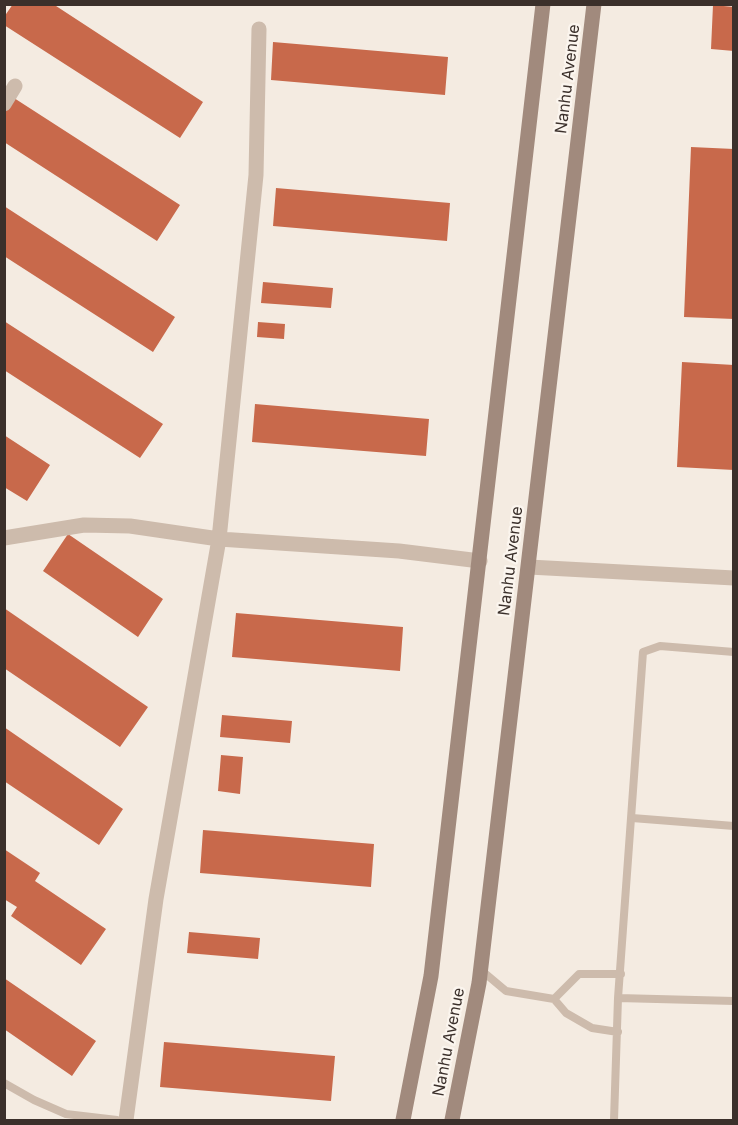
<!DOCTYPE html>
<html>
<head>
<meta charset="utf-8">
<style>
	body { margin:0 }
	#map { position:relative; width:738px; height:1125px; overflow:hidden; background:#f4ebe1; font-family:Inter,sans-serif }
	canvas { display:block }
	.frame { position:absolute; inset:0; border:6px solid #3b302b; pointer-events:none }
</style>
</head>
<body>
<div id="map">
<canvas width="738" height="1125"></canvas>
<div class="frame"></div>
</div>
<script>
const g = document.querySelector('canvas').getContext('2d');
g.lineJoin = 'round';
function fill(path, color) {
  g.fillStyle = color;
  g.fill(path, 'evenodd');
}
function strokePath(path, color, width, dash) {
  g.strokeStyle = color;
  g.lineWidth = width;
  g.lineCap = dash ? 'butt' : 'round';
  g.setLineDash(dash || []);
  g.stroke(path);
}
function write(font, color, halo, rows, align = 'center') {
  g.font = font + ' Inter,sans-serif';
  g.lineWidth = 4.5;
  g.setLineDash([]);
  g.textBaseline = 'middle';
  g.strokeStyle = halo;
  g.fillStyle = color;
  for (const [text, x, y, turn = 0] of rows) {
    g.save();
    g.translate(x, y);
    g.rotate((+turn || 0) * Math.PI / 180);
    g.textAlign = isNaN(turn) ? turn : align;
    if (halo) g.strokeText(text, 0, 0);
    g.fillText(text, 0, 0);
    g.restore();
  }
}
fill(new Path2D(`
	M 13,4 L 53,4 L 203,102 L 180,138 L 4,25 L 4,17 Z
	M 713,5 L 734,7 L 734,51 L 711,49 Z
	M 273,42 L 448,57 L 445,95 L 271,80 Z
	M 14,98 L 180,205 L 157,241 L 4,142 L 4,112 Z
	M 691,147 L 734,149 L 734,319 L 684,317 Z
	M 276,188 L 450,203 L 447,241 L 273,226 Z
	M 4,206 L 175,317 L 153,352 L 4,256 Z
	M 263,282 L 333,288 L 331,308 L 261,303 Z
	M 4,321 L 163,424 L 140,458 L 4,370 Z
	M 258,322 L 285,324 L 284,339 L 257,337 Z
	M 682,362 L 734,365 L 734,470 L 677,467 Z
	M 255,404 L 429,419 L 426,456 L 252,442 Z
	M 4,435 L 50,465 L 27,501 L 4,487 Z
	M 68,534 L 163,599 L 138,637 L 43,571 Z
	M 4,608 L 148,707 L 120,747 L 4,668 Z
	M 236,613 L 403,627 L 400,671 L 232,657 Z
	M 222,715 L 292,721 L 290,743 L 220,737 Z
	M 4,727 L 123,809 L 99,845 L 4,781 Z
	M 221,755 L 243,757 L 240,794 L 218,791 Z
	M 203,830 L 374,844 L 371,887 L 200,873 Z
	M 4,849 L 40,873 L 35,881 L 106,929 L 81,965 L 11,916 L 17,907 L 4,899 Z
	M 189,932 L 260,938 L 258,959 L 187,953 Z
	M 4,978 L 96,1041 L 72,1076 L 4,1029 Z
	M 164,1042 L 335,1056 L 331,1101 L 160,1087 Z`), '#c8694b');
strokePath(new Path2D(`
	M 632,818 L 734,826
	M 481,970 L 506,991 L 554,999 L 566,1013 L 592,1028 L 618,1032
	M 618,998 L 643,652 L 660,646 L 734,652
	M 554,999 L 579,974 L 621,974
	M 4,1083 L 34,1100 L 66,1114 L 117,1120
	M 614,1120 L 618,998 L 734,1001`), '#cdbbac', 8);
strokePath(new Path2D(`
	M 4,104 L 15,86
	M 4,538 L 84,525 L 130,526 L 219,539 L 399,551 L 480,561
	M 529,567 L 734,578
	M 126,1120 L 156,899 L 219,539 L 256,175 L 259,29`), '#cdbbac', 15);
strokePath(new Path2D(`
	M 403,1120 L 431,976 L 543,4
	M 452,1120 L 479,983 L 594,4`), '#a18a7d', 15);
write('16px', '#3b302b', '#fbf5ee', [
	["Nanhu Avenue",568,79,-83],
	["Nanhu Avenue",511,561,-83],
	["Nanhu Avenue",449,1042,-79]
]);
</script>
</body>
</html>
